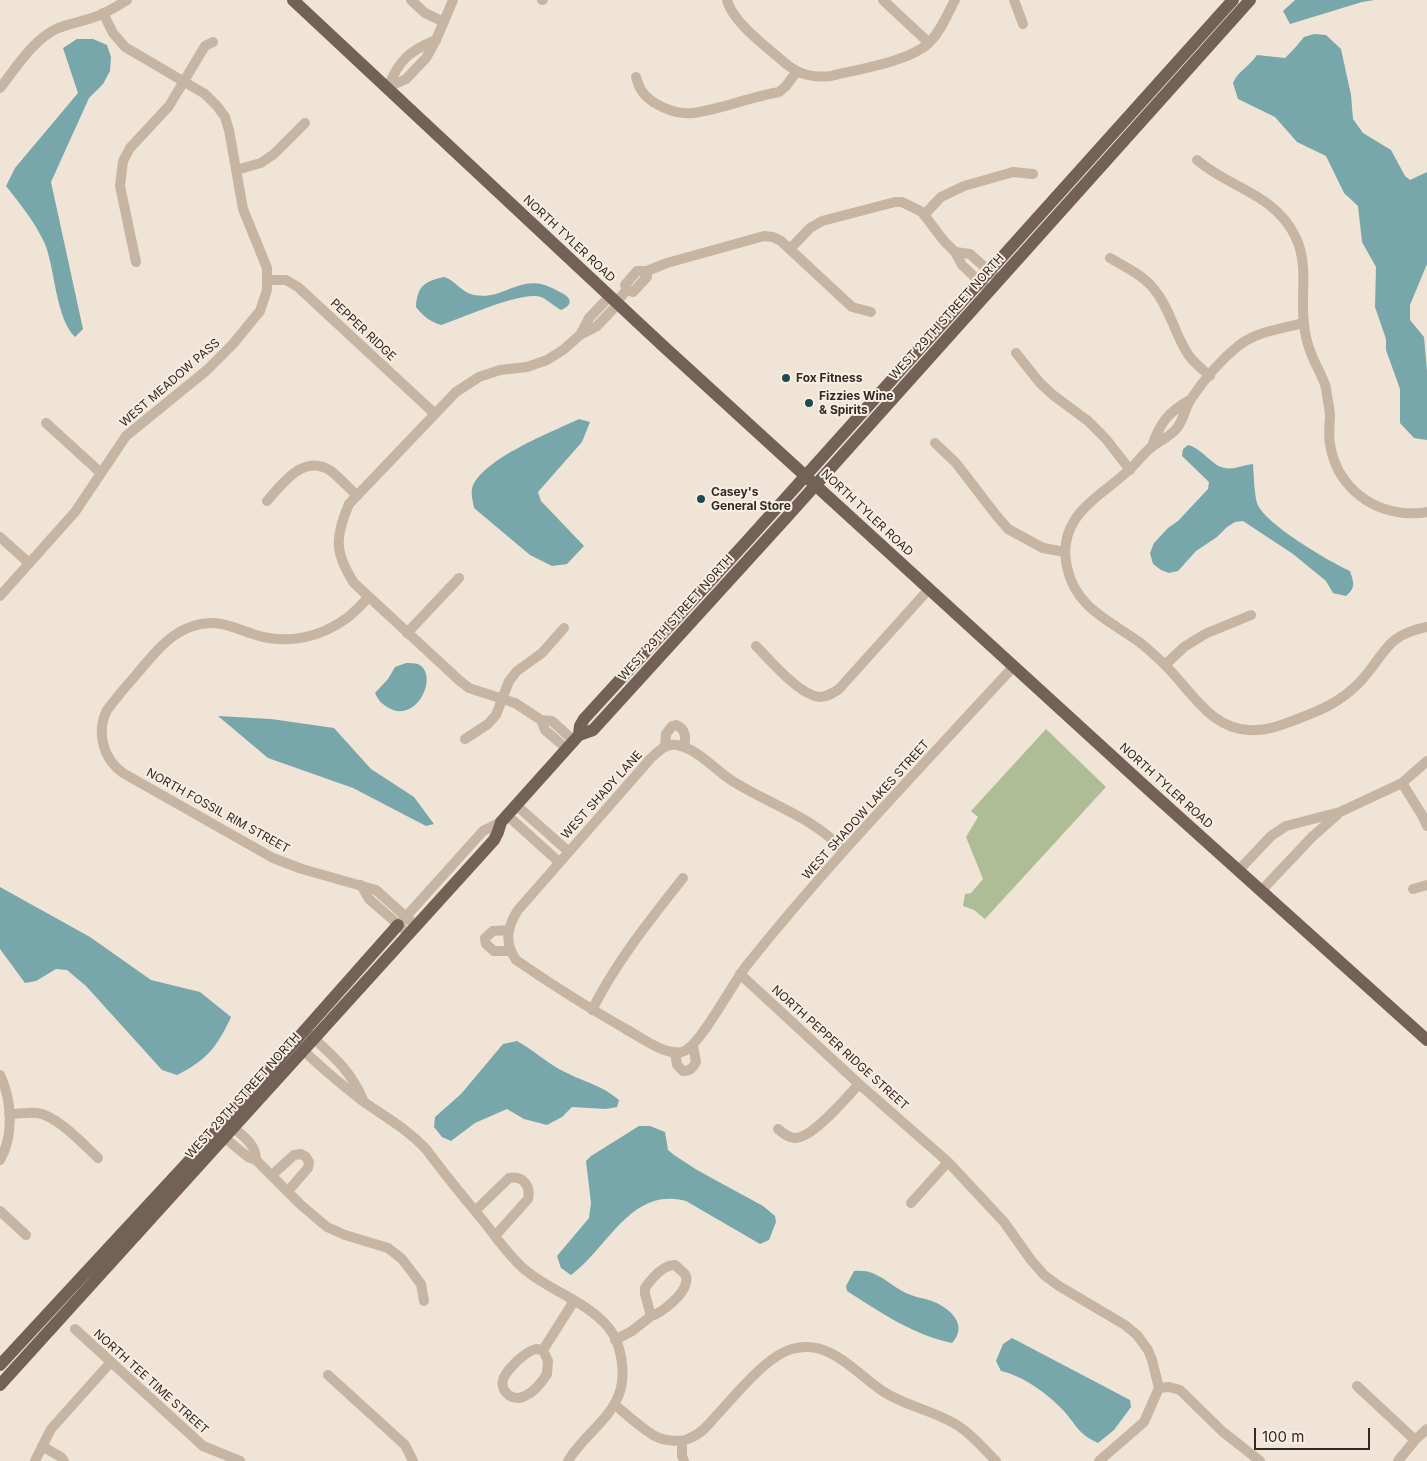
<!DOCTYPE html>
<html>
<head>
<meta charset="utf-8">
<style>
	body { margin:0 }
	#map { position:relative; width:1427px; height:1461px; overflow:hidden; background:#efe4d6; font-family:Inter,sans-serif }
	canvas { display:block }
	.scale { position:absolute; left:1254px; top:1428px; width:116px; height:22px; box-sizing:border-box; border:2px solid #322925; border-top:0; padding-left:6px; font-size:15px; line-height:18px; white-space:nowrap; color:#322925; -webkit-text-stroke:4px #f8eee2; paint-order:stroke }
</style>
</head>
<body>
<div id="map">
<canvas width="1427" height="1461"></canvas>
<div class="scale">100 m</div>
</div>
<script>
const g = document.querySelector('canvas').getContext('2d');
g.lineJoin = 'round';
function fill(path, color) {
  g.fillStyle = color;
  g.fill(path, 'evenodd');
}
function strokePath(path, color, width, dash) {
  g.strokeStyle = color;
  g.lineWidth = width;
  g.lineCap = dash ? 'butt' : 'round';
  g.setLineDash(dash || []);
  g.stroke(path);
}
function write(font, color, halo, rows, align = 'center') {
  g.font = font + ' Inter,sans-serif';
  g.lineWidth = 4;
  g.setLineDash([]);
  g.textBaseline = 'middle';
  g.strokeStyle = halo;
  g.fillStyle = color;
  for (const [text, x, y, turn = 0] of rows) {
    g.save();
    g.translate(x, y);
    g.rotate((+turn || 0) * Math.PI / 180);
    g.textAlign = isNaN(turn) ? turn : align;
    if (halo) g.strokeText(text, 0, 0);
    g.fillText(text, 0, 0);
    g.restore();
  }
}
fill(new Path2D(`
	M 1046,729 L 1106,787 L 985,919 L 974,910 L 963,906 L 965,894 L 971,893 L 983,879 L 966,837 L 978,817 L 971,811 Z`), '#afbd97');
fill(new Path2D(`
	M 1295,0 L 1374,0 L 1362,2 L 1290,24 L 1283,11 Z
	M 1314,34 L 1326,35 L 1341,49 L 1351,95 L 1353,119 L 1363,133 L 1391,150 L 1405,176 L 1410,180 L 1427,172 L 1427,264 L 1410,305 L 1410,320 L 1424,337 L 1427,371 L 1427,440 L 1414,438 L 1400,423 L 1400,389 L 1386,350 L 1386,339 L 1375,307 L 1376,267 L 1362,242 L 1358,206 L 1344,193 L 1326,156 L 1297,142 L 1275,117 L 1238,99 L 1233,83 C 1238,71 1250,66 1257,55 L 1285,58 L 1294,49 L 1304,37 Z
	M 77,39 L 93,39 L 107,45 L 111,57 L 110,71 L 103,84 L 89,98 L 51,182 L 83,329 L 75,337 C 56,319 55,269 45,244 C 35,222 21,205 6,186 L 15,168 L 78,93 L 63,48 Z
	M 444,277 C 455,280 462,293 474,295 C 506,301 521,270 556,290 C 560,292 567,295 569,299 C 572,305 565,308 561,310 C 554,306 548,300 541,297 C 523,290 462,318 441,325 C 429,321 423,316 416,307 C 417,286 425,281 444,277 Z
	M 579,419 L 590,422 L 582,442 L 538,492 L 541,501 L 584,546 L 567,564 L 552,566 L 530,555 L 474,508 C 473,502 471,495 472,489 C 479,460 554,431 579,419 Z
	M 1188,445 C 1202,448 1213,467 1225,468 C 1234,470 1243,465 1253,464 C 1254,477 1254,491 1257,503 C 1263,523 1330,562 1350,571 C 1354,584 1356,587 1346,596 L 1333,593 L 1326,581 L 1293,554 L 1243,521 L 1235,522 L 1227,527 L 1217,537 L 1196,551 L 1178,571 L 1169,573 L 1161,570 L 1153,564 L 1150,553 L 1154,543 L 1168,528 L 1178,521 L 1208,489 L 1209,482 L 1182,456 L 1183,449 Z
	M 406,663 C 409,663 415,663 418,664 C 440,674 417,726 387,707 C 381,703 378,700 375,693 L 388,679 L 395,667 Z
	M 218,716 L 271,719 L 334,728 L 371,769 L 414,797 L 434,824 L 426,826 L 353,788 L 268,758 Z
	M 0,887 L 90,937 L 151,980 L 200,992 L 231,1017 C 217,1047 207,1060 177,1075 L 162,1070 L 86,986 L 67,970 L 56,969 L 36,981 L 25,983 L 0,949 Z
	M 517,1041 C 534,1050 549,1065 567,1073 C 587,1083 601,1085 619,1100 L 617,1107 L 606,1109 L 572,1107 L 562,1117 L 547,1125 L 524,1119 L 507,1109 L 475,1123 L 451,1141 L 442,1137 L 434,1127 L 435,1117 L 461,1094 L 503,1044 Z
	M 639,1126 L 650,1126 L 665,1132 L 668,1150 L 674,1155 L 697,1170 L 763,1206 L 775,1216 L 776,1222 L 769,1240 L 760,1244 L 686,1201 C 631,1186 608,1248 571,1275 L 561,1268 L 557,1256 L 589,1218 L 591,1203 L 586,1161 L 591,1156 Z
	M 854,1271 C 876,1268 888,1284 906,1293 C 914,1297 923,1298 932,1301 C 950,1308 969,1325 952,1343 C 913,1335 880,1312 847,1291 L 846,1286 Z
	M 1012,1338 L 1130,1400 L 1131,1407 L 1114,1430 L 1098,1443 C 1076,1433 1076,1423 1061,1408 C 1045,1392 1023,1376 1001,1371 L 996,1361 L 1003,1344 Z`), '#77a7ab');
strokePath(new Path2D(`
	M 411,0 L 425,13 L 444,22
	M 542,0 L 543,0
	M 727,0 C 732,22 768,48 785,63 C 799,75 813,78 831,76 C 859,69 908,62 929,43 C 941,31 947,15 955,0
	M 883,0 L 929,43
	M 1014,0 L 1023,24
	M 636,77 C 637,80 638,84 640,88 C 648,104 675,115 693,113 C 722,109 750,97 779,92 L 786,86 L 797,71
	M 388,87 L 406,79 L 426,58 L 436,40 L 453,0
	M 388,87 C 399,60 409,51 436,40
	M 0,88 C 16,68 32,41 56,29 C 67,24 80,22 92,18 C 105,14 116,7 127,0
	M 1197,160 C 1231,189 1276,194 1296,238 C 1309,266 1300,295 1304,324 C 1305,333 1307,344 1311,353 C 1315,365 1323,376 1326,388 C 1327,396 1329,406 1330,414 C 1330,424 1328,435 1330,444 C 1336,483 1366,509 1404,513 C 1412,513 1419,514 1427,512
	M 236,170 L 261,163 L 274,154 L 305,123
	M 924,215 L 941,197 L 964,186 L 1013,172 L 1033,174
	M 790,249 L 810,228 L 822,221 L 895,202 L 902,202 L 922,212 L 944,241 L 955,252 L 962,265 L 985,287
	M 955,252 L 970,254 L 999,280
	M 1110,258 C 1125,267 1143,275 1154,289 C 1169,307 1174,331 1186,351 C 1191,361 1201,368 1210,376
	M 136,262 L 120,186 L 123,161 L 130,148 L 169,106 L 205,46 L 213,42
	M 647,271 L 667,263 L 764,236 L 773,237 L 781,241 L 852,307 L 871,312
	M 268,280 L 286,280 L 298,287 L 434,413
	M 616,302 L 627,290 L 633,292 L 647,277 L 647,271 L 637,271 L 625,285 L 627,290
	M 1304,323 C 1282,328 1256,332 1238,346 C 1221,360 1203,381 1191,399 C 1185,408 1184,419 1177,428 C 1171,436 1161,440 1153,446 C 1144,452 1138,462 1130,469 C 1100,498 1056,515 1067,567 C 1076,610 1112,621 1143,645 C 1150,651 1158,658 1164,664 C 1191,690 1212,733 1255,730 C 1270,730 1281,725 1295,720 C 1321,710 1339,703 1359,683 C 1386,655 1383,636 1427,627
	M 580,335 L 589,318 L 610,296
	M 1016,353 L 1040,383 L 1053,395 L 1088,421 L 1106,439 L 1130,470
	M 46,423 L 101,473
	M 935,443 L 956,463 L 996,515 L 1008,529 L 1043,548 L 1065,552
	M 1152,446 C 1160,423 1168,412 1190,400
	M 267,501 C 283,483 304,453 331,471 C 340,478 349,488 357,496
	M 0,537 L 29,563
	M 0,596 L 75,512 L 126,436 L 207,370 L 233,344 L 260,311 L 267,290 L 267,268 L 243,209 L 229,130 L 225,117 L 217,106 L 205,94 L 125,47 L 113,33 L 103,13
	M 369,597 C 362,604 355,612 347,618 C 321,637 288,645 256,635 C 234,628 218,618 193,626 C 168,634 153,655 136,675 C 126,686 116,698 107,710 C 96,732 103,759 123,773 L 273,858 L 302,869 L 376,890 L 415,925
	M 407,633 L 459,578
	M 756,646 C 770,660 800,696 820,697 C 827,697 833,693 839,689 L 929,589
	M 1165,665 L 1184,647 L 1205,634 L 1251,615
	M 541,720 L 545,730 L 567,749
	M 465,739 L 488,724 L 496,715 L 509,681 L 517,671 L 542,653 L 564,628
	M 574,741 L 552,721 L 541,720 L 515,703 L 469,688 L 460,681 L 354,583 C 334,552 335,537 349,504 L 456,392 L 479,377 L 500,370 L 527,367 L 547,360 L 563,350 L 580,335 L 597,326 L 618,304
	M 665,746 L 666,734 L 672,726 L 676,725 C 686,729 686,737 684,747
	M 1402,783 L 1422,815 L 1427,826
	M 516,805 L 569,852
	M 507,815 L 559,862
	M 844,851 C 813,817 773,806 734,782 C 717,772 697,748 677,745 C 666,743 659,751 651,758 L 518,910 C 507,927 504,942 516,960 C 551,984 587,1007 624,1028 C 637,1035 650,1045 664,1050 C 670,1052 676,1053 682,1052 C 700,1047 733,982 747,965 C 830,861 924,764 1014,666
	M 1239,870 L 1271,836 L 1286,826 L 1340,812 L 1402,783 L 1427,761
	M 361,885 L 369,899 L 408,933
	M 1413,889 L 1427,885
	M 1261,891 L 1312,837 L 1337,815
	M 402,921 L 483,831 L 501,822
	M 508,930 L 493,931 L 485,938 L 486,944 L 494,951 L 510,951
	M 740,974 L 859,1084 L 948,1162 L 1004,1222 L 1031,1260 L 1044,1275 L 1059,1286 L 1125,1325 L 1137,1335 L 1148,1350 L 1152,1360 L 1159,1388
	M 592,1010 C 616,962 650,920 683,878
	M 310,1035 C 333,1056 351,1071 363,1100
	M 299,1046 C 319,1066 342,1085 364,1102 C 387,1118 407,1129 426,1149 C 445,1175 465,1199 485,1223 C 497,1239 509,1256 524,1269 C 550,1291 586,1301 608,1327 C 621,1342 625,1369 621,1388 C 613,1419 583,1435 568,1461
	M 675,1052 L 677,1065 L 683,1071 C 690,1071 693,1068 696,1062 L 693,1046
	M 0,1075 C 12,1100 14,1136 0,1160
	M 9,1114 C 18,1114 28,1112 37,1113 C 58,1116 83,1144 98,1158
	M 228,1123 C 240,1135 256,1142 256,1160
	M 778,1129 C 783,1133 788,1138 795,1138 C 812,1139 847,1097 859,1084
	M 220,1134 L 248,1157 L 256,1160 L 301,1205 L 327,1227 L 345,1235 L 388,1248 L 402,1259 L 421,1284 L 424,1301
	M 272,1175 L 294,1155 L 301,1154 L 306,1157 L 309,1162 L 308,1168 L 288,1191
	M 911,1203 L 948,1162
	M 0,1211 L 26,1235
	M 475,1211 L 509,1178 C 523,1175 531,1186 528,1199 L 495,1236
	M 675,1265 L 685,1274 C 686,1276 687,1279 686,1282 C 685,1294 662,1313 651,1316 L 645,1294 L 645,1288 C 652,1278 663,1265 675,1265 Z
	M 75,1329 L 203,1446 L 240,1461
	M 615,1340 L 632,1331 L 651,1316
	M 536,1349 L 543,1350 L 548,1361 L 547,1374 C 542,1382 534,1392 525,1396 C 514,1402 500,1393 503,1380 C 505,1372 512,1367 517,1361 C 523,1356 528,1351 536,1349 Z
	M 543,1350 L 574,1301
	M 328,1375 L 405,1445 L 413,1461
	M 1357,1386 L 1415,1440
	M 1159,1388 L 1169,1387 L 1180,1390 L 1223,1432 L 1260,1461
	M 615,1405 C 627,1415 640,1427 653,1435 C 663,1441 681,1443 690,1438 C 701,1434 709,1424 716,1416 C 735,1396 766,1356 792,1349 C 830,1338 856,1374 884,1392 C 907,1407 937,1411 960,1427 C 973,1436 984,1449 996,1461
	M 682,1441 L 682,1456 L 684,1461
	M 42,1446 L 61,1457 L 64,1461
	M 35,1461 L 51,1429 L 111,1362
	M 1099,1461 L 1144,1422 L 1159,1388
	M 1398,1461 L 1415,1440 L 1427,1429`), '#c7b5a3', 10);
strokePath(new Path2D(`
	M 293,0 L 661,344 L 1149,790 L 1427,1040
	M 579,735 L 580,726 L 584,719 L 747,541 L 1233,0
	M 0,1365 L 188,1162 L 398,925
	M 0,1385 L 494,840 L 498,832 L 501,822 L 579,735 L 593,730 L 786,518 L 1250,0`), '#746156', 12);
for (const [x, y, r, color] of [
	[786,378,5,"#1c4c51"],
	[809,403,5,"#1c4c51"],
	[701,499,5,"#1c4c51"]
]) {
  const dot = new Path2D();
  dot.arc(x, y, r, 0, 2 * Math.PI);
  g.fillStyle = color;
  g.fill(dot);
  strokePath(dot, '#f8eee2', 2);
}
write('12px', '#322925', '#f8eee2', [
	["NORTH TYLER ROAD",569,239,43],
	["WEST 29TH STREET NORTH",947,317,-48],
	["PEPPER RIDGE",363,330,43],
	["WEST MEADOW PASS",170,383,-41],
	["NORTH TYLER ROAD",867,513,43],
	["WEST 29TH STREET NORTH",676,618,-48],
	["NORTH TYLER ROAD",1166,786,42],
	["WEST SHADY LANE",602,795,-48],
	["WEST SHADOW LAKES STREET",866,810,-48],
	["NORTH FOSSIL RIM STREET",218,811,29],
	["NORTH PEPPER RIDGE STREET",840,1048,42],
	["WEST 29TH STREET NORTH",243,1096,-48],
	["NORTH TEE TIME STREET",151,1382,42]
]);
write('bold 12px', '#322925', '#f8eee2', [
	["Fox Fitness",796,378],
	["Fizzies Wine",819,396],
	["& Spirits",819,410],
	["Casey's",711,492],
	["General Store",711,506]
], 'left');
</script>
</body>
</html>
